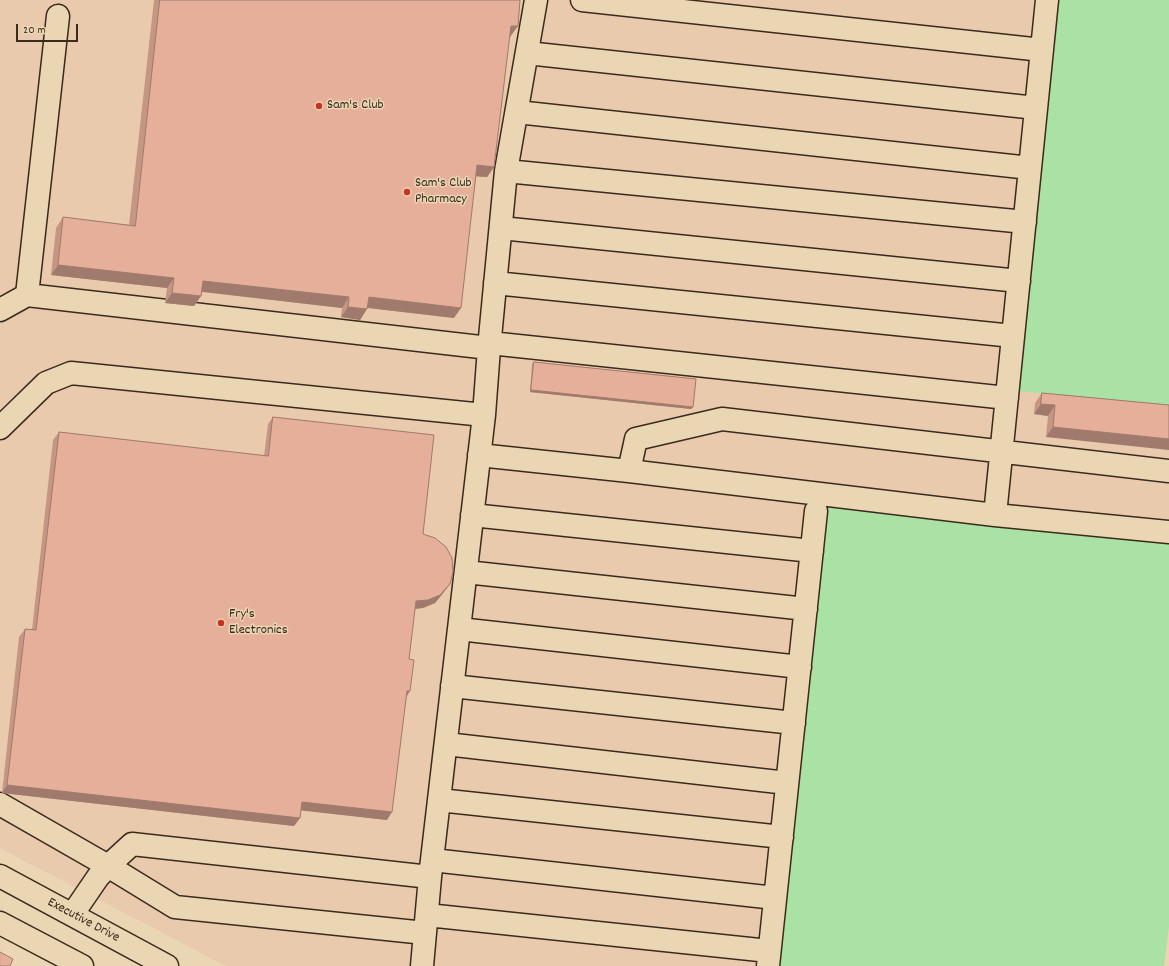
<!DOCTYPE html>
<html>
<head>
<meta charset="utf-8">
<style>
	body { margin:0 }
	#map { position:relative; width:1169px; height:966px; overflow:hidden; background:#ebd6b4; font-family:Dekko,sans-serif }
	canvas { display:block }
	.scale { position:absolute; left:16px; top:24px; width:62px; height:18px; box-sizing:border-box; border:2px solid #3b2a1e; border-top:0; padding-left:5px; font-size:12px; line-height:14px; white-space:nowrap; color:#3b2a1e; -webkit-text-stroke:3px #ebd6b4; paint-order:stroke }
</style>
</head>
<body>
<div id="map">
<canvas width="1169" height="966"></canvas>
<div class="scale">20 m</div>
</div>
<script>
const g = document.querySelector('canvas').getContext('2d');
g.lineJoin = 'round';
function fill(path, color) {
  g.fillStyle = color;
  g.fill(path, 'evenodd');
}
function strokePath(path, color, width, dash) {
  g.strokeStyle = color;
  g.lineWidth = width;
  g.lineCap = dash ? 'butt' : 'round';
  g.setLineDash(dash || []);
  g.stroke(path);
}
function write(font, color, halo, rows, align = 'center') {
  g.font = font + ' Dekko,sans-serif';
  g.lineWidth = 3;
  g.setLineDash([]);
  g.textBaseline = 'middle';
  g.strokeStyle = halo;
  g.fillStyle = color;
  for (const [text, x, y, turn = 0] of rows) {
    g.save();
    g.translate(x, y);
    g.rotate((+turn || 0) * Math.PI / 180);
    g.textAlign = isNaN(turn) ? turn : align;
    if (halo) g.strokeText(text, 0, 0);
    g.fillText(text, 0, 0);
    g.restore();
  }
}
fill(new Path2D(`
	M 0,0 L 1057,0 L 1016,391 L 1169,406 L 1169,543 L 776,966 L 226,966 L 0,848 Z`), '#e9caac');
fill(new Path2D(`
	M 1057,0 L 1169,0 L 1169,406 L 1016,391 Z
	M 823,505 L 1169,543 L 1169,926 L 1164,966 L 776,966 Z`), '#aae1a4');
const minor = new Path2D(`
	M 582,0 L 1042,50
	M 527,53 L 1036,108
	M 517,112 L 1030,168
	M 506,171 L 1025,222
	M 501,228 L 1019,281
	M 495,283 L 1013,336
	M 27,295 L 58,16
	M 0,310 L 27,295 L 489,348 L 484,415 L 430,877 L 422,966
	M 490,343 L 1007,398
	M 489,348 L 506,171 L 536,0
	M 0,428 L 46,383 L 71,373 L 484,415
	M 479,455 L 629,471 L 995,515 L 1169,532
	M 629,471 L 636,439 L 722,419 L 1169,471
	M 472,515 L 812,551
	M 995,515 L 1047,0
	M 466,572 L 806,609
	M 459,629 L 800,667
	M 452,686 L 794,723
	M 446,744 L 787,783
	M 439,800 L 782,837
	M 0,804 L 108,866 L 132,844 L 430,877
	M 432,860 L 775,898
	M 0,876 L 167,966
	M 72,915 L 98,877 L 108,866 L 175,907 L 425,933
	M 427,915 L 769,951
	M 0,923 L 82,966
	M 768,966 L 816,511`);
strokePath(minor, '#3b2a1e', 25);
strokePath(minor, '#ebd6b4', 22);
fill(new Path2D(`
	M 154,0 L 520,0 L 510,37 L 509,37 L 494,167 L 487,177 L 476,176 L 454,318 L 367,308 L 360,320 L 341,317 L 342,308 L 202,292 L 201,296 L 194,306 L 165,303 L 167,288 L 51,275 L 56,228 L 63,217 L 129,225 Z
	M 534,362 L 693,407 L 691,409 L 530,392 L 532,364 Z
	M 1042,393 L 1169,405 L 1046,437 L 1048,416 L 1034,414 L 1035,403 Z
	M 273,417 L 423,534 L 444,592 L 435,603 L 423,608 L 415,609 L 409,659 L 406,698 L 387,820 L 301,810 L 300,818 L 294,826 L 2,793 L 19,637 L 25,629 L 32,630 L 53,440 L 59,432 L 264,456 L 268,424 Z`), '#c59684');
fill(new Path2D(`
	M 511,26 L 518,26 L 510,37 L 504,36 Z
	M 477,165 L 494,167 L 487,177 L 470,176 Z
	M 58,265 L 174,278 L 167,288 L 51,275 Z
	M 203,281 L 349,297 L 342,308 L 196,291 Z
	M 172,293 L 201,296 L 194,306 L 165,303 Z
	M 369,297 L 461,308 L 454,318 L 361,307 Z
	M 348,307 L 367,309 L 360,320 L 341,317 Z
	M 531,390 L 693,407 L 691,409 L 530,392 Z
	M 1041,404 L 1055,405 L 1048,416 L 1034,414 Z
	M 1053,427 L 1169,439 L 1169,450 L 1046,437 Z
	M 450,584 L 444,592 L 435,603 L 423,608 L 410,609 L 416,601 Z
	M 407,691 L 410,691 L 405,699 Z
	M 7,785 L 300,818 L 294,826 L 2,793 Z
	M 302,802 L 392,812 L 387,820 L 297,810 Z`), '#a07a6c');
const building = new Path2D(`
	M 160,0 L 520,0 L 518,26 L 511,26 L 494,167 L 477,165 L 461,308 L 369,297 L 367,309 L 348,307 L 349,297 L 203,281 L 201,296 L 172,293 L 174,278 L 58,265 L 63,217 L 135,226 Z
	M 534,362 L 696,379 L 693,407 L 531,390 Z
	M 1042,393 L 1169,405 L 1169,439 L 1053,427 L 1055,405 L 1041,404 Z
	M 273,417 L 434,435 L 423,534 L 435,538 L 446,547 L 452,558 L 453,572 L 450,584 L 440,595 L 428,600 L 416,601 L 409,659 L 414,660 L 410,691 L 407,691 L 392,812 L 302,802 L 300,818 L 7,785 L 25,629 L 36,630 L 59,432 L 268,456 Z
	M 0,952 L 13,959 L 10,966 L 0,966 Z`);
fill(building, '#e5af9a');
strokePath(building, '#a07a6c', 1);
for (const [x, y, r, color] of [
	[319,106,4,"#c8321e"],
	[407,192,4,"#c8321e"],
	[221,623,4,"#c8321e"]
]) {
  const dot = new Path2D();
  dot.arc(x, y, r, 0, 2 * Math.PI);
  g.fillStyle = color;
  g.fill(dot);
  strokePath(dot, '#ebd6b4', 1.5);
}
write('14px', '#3b2a1e', '#ebd6b4', [
	["Sam's Club",327,106],
	["Sam's Club",415,184],
	["Pharmacy",415,200],
	["Fry's",229,615],
	["Electronics",229,631]
], 'left');
write('14px', '#3b2a1e', '#ebd6b4', [
	["Executive Drive",83,921,28]
]);
</script>
</body>
</html>
